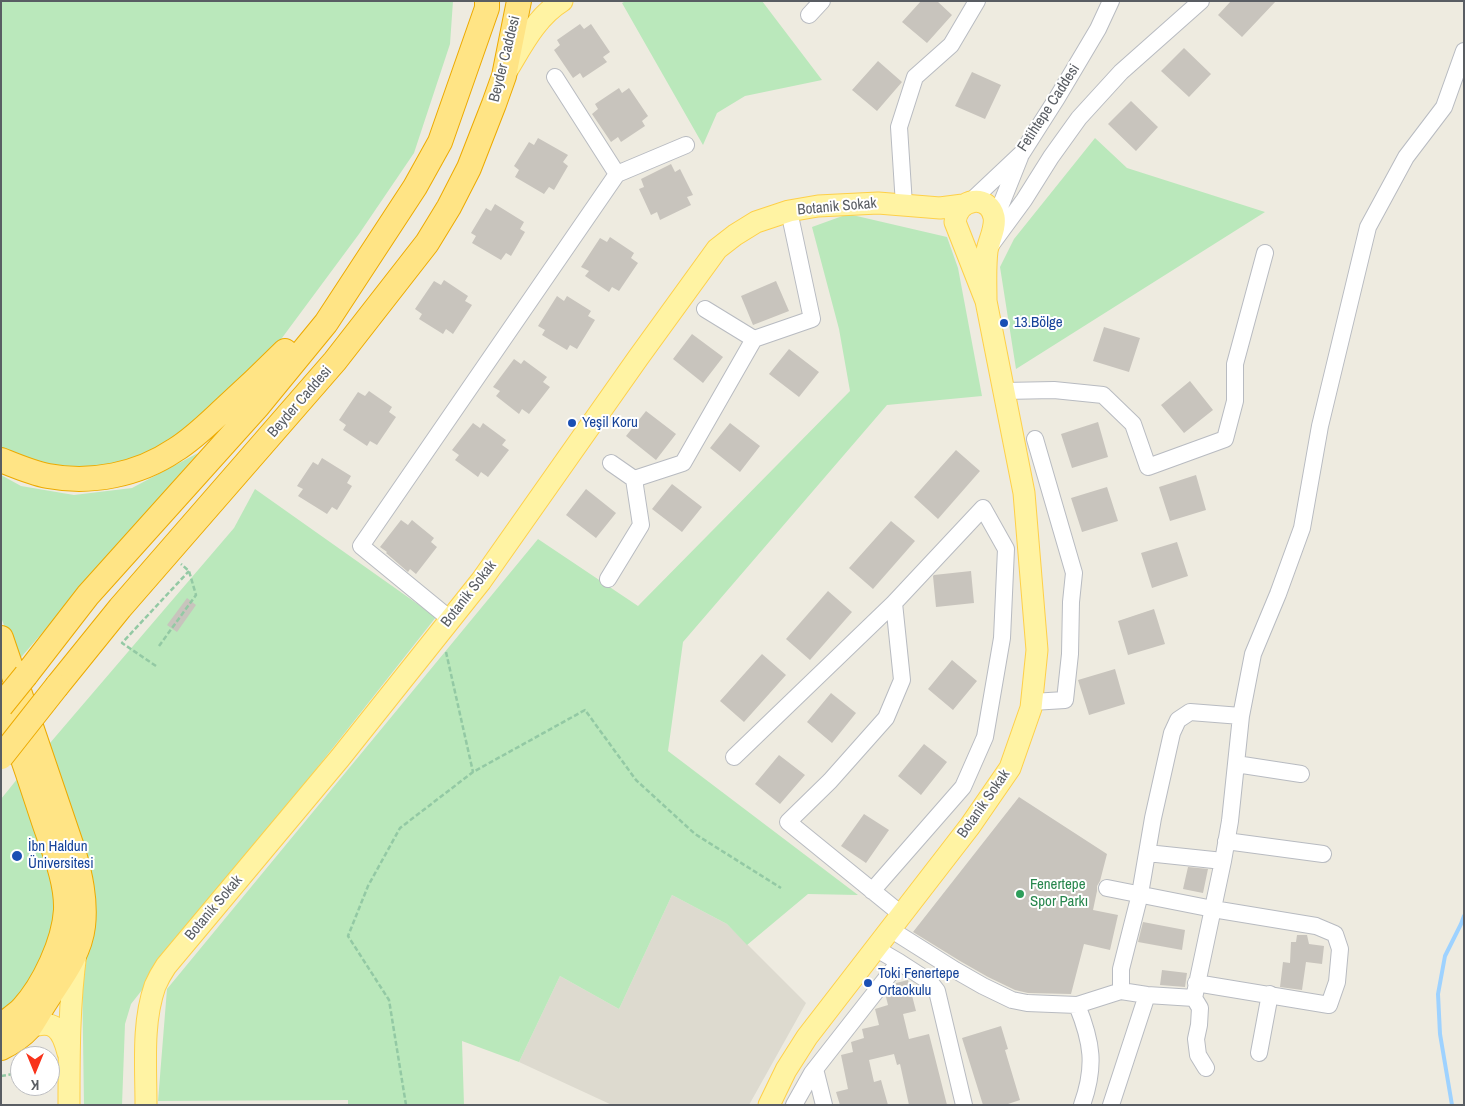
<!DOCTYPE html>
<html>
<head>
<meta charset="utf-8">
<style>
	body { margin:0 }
	#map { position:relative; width:1465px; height:1106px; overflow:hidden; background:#eeebe0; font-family:"Archivo Narrow",sans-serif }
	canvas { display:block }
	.frame { position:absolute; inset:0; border:2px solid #595d63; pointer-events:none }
	.north { position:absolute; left:10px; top:1046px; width:50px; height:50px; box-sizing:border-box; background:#fff; border:1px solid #bdbec1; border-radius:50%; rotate:180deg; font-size:14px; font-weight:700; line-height:20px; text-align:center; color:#595d63 }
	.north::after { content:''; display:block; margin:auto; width:18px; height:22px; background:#f8331b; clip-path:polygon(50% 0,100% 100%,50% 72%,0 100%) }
</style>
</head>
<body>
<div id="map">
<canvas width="1465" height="1106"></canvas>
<div class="frame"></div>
<div class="north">K</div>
</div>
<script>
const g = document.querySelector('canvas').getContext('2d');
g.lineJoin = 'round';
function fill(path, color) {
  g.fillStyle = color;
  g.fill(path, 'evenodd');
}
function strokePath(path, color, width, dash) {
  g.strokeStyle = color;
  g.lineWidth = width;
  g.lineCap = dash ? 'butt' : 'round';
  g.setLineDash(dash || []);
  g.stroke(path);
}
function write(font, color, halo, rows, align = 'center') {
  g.font = font + ' "Archivo Narrow",sans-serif';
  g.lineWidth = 4;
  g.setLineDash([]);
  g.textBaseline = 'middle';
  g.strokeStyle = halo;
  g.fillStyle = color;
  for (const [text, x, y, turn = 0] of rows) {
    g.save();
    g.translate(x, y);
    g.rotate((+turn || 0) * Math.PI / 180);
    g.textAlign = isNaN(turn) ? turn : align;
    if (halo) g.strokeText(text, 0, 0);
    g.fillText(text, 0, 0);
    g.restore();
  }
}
fill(new Path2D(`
	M 672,895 L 727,924 L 806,1003 L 749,1105 L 612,1105 L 519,1062 L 560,976 L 619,1009 Z`), '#dddacf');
fill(new Path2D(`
	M 1,1 L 453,1 L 450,44 L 414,153 L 359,234 L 279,342 L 188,428 L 139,458 L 91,471 L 37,466 L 1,448 Z
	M 626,1 L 762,1 L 822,80 L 745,96 L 717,113 L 703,145 L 622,3 Z
	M 1095,138 L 1127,168 L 1265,212 L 1016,369 L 1000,267 L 1014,239 Z
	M 848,214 L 947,237 L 958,268 L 982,396 L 887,405 L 683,642 L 668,751 L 858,895 L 808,894 L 747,945 L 727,924 L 672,895 L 619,1009 L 560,976 L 519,1062 L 462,1041 L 464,1105 L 348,1105 L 348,1100 L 158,1101 L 167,989 L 538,539 L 638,606 L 850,391 L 839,329 L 812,227 Z
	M 198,453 L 17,662 L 1,617 L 1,475 L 21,486 L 74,495 L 132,488 Z
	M 255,489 L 436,617 L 131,1004 L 125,1024 L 122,1105 L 84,1105 L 82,972 L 44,750 L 234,528 Z
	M 18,778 L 40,839 L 56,904 L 56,925 L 27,994 L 1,1016 L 1,799 Z`), '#bae8bb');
strokePath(new Path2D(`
	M 1452,1105 L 1440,1034 L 1438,994 L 1445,956 L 1461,924 L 1464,916`), '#9ed2ff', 4);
fill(new Path2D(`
	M 921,1 L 937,1 L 952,15 L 927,43 L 902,22 Z
	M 1231,1 L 1276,1 L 1242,37 L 1218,15 Z
	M 580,24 L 584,29 L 591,24 L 610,52 L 603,57 L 607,62 L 583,78 L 580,73 L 573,78 L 554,50 L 560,45 L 557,40 Z
	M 1184,48 L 1211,74 L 1189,97 L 1161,71 Z
	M 878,61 L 902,82 L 877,111 L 852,90 Z
	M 972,72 L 1001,85 L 985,119 L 955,106 Z
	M 619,88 L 622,93 L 629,88 L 648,116 L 642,121 L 645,126 L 621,142 L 618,137 L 611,142 L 592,114 L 598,109 L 595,104 Z
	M 1131,101 L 1158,127 L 1136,151 L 1108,124 Z
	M 538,138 L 568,155 L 563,162 L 568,166 L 554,190 L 549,187 L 544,194 L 515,177 L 519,170 L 514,166 L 529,142 L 534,145 Z
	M 671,164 L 675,172 L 680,169 L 693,195 L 687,197 L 691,205 L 660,220 L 657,212 L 651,215 L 639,189 L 644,187 L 641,179 Z
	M 495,204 L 524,222 L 520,229 L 525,232 L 511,256 L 506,253 L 501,260 L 472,243 L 476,236 L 471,233 L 486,208 L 491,211 Z
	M 610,237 L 634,253 L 631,258 L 638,263 L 619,291 L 612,287 L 609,292 L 585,276 L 589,271 L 581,267 L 600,238 L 607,242 Z
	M 444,280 L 468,296 L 465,301 L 472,305 L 453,334 L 446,329 L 443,334 L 419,319 L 422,314 L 415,309 L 434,281 L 441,285 Z
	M 776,281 L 789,311 L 753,325 L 741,296 Z
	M 557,296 L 564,301 L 567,296 L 591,311 L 588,316 L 595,320 L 577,349 L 570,345 L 567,350 L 542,335 L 545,330 L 538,326 Z
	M 1104,327 L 1140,338 L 1129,372 L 1093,361 Z
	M 692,334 L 723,357 L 703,383 L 673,359 Z
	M 789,349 L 819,372 L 799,397 L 769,374 Z
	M 514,359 L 521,364 L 524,360 L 547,377 L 543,382 L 550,387 L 529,414 L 522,409 L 519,414 L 496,396 L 500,391 L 493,387 Z
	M 1190,381 L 1213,410 L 1184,433 L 1161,405 Z
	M 369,391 L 392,407 L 389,412 L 396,417 L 377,445 L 370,441 L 367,446 L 343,430 L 346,425 L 339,420 L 358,392 L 365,396 Z
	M 646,411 L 676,434 L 656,460 L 626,436 Z
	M 1098,422 L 1108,457 L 1072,468 L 1061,434 Z
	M 473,423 L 480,428 L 483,423 L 506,440 L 502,445 L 509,450 L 488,477 L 481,472 L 478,477 L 455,460 L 459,455 L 452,450 Z
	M 730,423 L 760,446 L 740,472 L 710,448 Z
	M 956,450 L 980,471 L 938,519 L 914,497 Z
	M 322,458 L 351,476 L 347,483 L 352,486 L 337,510 L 332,507 L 327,514 L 298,496 L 303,489 L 297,486 L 313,462 L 318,465 Z
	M 1196,475 L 1206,510 L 1170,521 L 1159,487 Z
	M 672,484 L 702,507 L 682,532 L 652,509 Z
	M 1107,487 L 1118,521 L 1082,532 L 1071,498 Z
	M 586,489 L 616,513 L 596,538 L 566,515 Z
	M 401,520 L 408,525 L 412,520 L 434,538 L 431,542 L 437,547 L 416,574 L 410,569 L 408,572 L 386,553 L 387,552 L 380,547 Z
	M 891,521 L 915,541 L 873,589 L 849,568 Z
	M 1177,542 L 1188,576 L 1152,588 L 1141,553 Z
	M 971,571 L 974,603 L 936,607 L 933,576 L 934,575 Z
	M 828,591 L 852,612 L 810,660 L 786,639 Z
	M 187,598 L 196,605 L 177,632 L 167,625 Z
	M 1154,609 L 1165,644 L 1128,655 L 1118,621 Z
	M 762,654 L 786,675 L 744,722 L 720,701 Z
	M 952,660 L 977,681 L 953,710 L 928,689 Z
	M 1115,669 L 1125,704 L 1089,715 L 1078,680 Z
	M 831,693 L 856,713 L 832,743 L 807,722 Z
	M 924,744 L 947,762 L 921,795 L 898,776 Z
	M 779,755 L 805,775 L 780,804 L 755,784 Z
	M 1019,797 L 1107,854 L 1100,881 L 1097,886 L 1097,891 L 1093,910 L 1118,915 L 1110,950 L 1084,944 L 1071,994 L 1028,993 L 1015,990 L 988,977 L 960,961 L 913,932 Z
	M 864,814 L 889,830 L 866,863 L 841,846 Z
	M 1188,867 L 1208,869 L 1203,893 L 1183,889 Z
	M 1143,922 L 1185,930 L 1182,950 L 1138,942 Z
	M 1297,935 L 1307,935 L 1309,944 L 1324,946 L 1322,964 L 1306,962 L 1302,990 L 1280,987 L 1283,962 L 1290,963 L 1291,942 L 1296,942 Z
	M 1162,970 L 1187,973 L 1185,987 L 1160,985 Z
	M 908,980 L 916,1011 L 903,1014 L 909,1039 L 929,1034 L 947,1105 L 909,1105 L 900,1064 L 897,1065 L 894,1054 L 869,1060 L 874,1082 L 881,1080 L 888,1105 L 840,1105 L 836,1092 L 848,1089 L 841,1055 L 853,1052 L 851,1042 L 864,1038 L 862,1029 L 879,1025 L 875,1009 L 888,1005 L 886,997 L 898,993 L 896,983 Z
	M 1001,1026 L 1008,1049 L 1005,1050 L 1020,1100 L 1005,1105 L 983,1105 L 962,1038 Z`), '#c8c4bd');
const minor = new Path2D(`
	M 809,15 L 822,1
	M 617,174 L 686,145
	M 970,202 L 1022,153 L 1057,98 L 1098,29 L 1111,1
	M 904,205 L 899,127 L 915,77 L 951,45 L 977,1
	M 994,222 L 1020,157
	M 991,245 L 1024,200 L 1051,157 L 1079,118 L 1121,72 L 1201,1
	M 705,309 L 754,339
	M 1004,391 L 1054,390 L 1103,395 L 1133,424 L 1148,467 L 1225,439 L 1235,401 L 1235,364 L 1265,253
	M 611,463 L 634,479
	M 608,579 L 641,525 L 634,479 L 683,463 L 754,339 L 812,319 L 789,211
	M 450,619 L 361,546 L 617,174 L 555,77
	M 1032,702 L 1065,700 L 1070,654 L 1071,602 L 1074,573 L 1035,439
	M 734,757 L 894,603
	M 1236,764 L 1301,774
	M 1226,841 L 1323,854
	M 1147,853 L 1223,861
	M 1107,888 L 1213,909 L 1316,926 L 1335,934 L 1340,949 L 1337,982 L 1329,1005 L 1196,983
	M 872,891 L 963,787 L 985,737 L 1002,638 L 1006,549 L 983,508 L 894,603 L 902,680 L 886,718 L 830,781 L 788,822 L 901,914
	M 890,929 L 955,970 L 983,986 L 1012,1000 L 1027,1003 L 1077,1005 C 1092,1042 1096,1066 1082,1105
	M 899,962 L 930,982 L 937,991 L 964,1105
	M 1121,991 L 1121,969 L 1140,894 L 1153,818 L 1172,733 L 1178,720 L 1190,712 L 1241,716
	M 1194,998 L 1223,861 L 1230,821 L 1241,716 L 1253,654 L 1278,594 L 1302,528 L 1320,426 L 1368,227 L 1406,157 L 1444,107 L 1464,51
	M 1077,1005 L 1121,991 L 1147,995 L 1194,998 L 1200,1008 L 1199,1025 L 1196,1039 L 1198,1055 L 1206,1068
	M 1259,1053 L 1270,994
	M 815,1069 L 824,1105
	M 794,1105 L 812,1073 L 899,962 L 875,948
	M 1111,1105 L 1147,995`);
const major = new Path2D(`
	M 506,72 C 522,46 536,17 562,1
	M 28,1028 C 54,1018 62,1029 68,1053
	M 69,1105 C 69,1054 69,1003 76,953
	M 146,1105 C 146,1066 142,1023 155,986 C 158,979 162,972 166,966 L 340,758 L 481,581 L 638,358 L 717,249 L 735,235 L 756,222 L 789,211 L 818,206 L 878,203 L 940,208 L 963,205
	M 769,1105 L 786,1070 L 807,1037 L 970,826 L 1010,768 L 1031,708 L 1037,650 L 1024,493 L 986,301 L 955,222 C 958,197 989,194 994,217 C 996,228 989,240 987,251 C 985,267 986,285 986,301`);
const highway = new Path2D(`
	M 1,460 C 16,466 32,473 48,476 C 91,484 138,475 175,450 C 193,439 209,423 224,409 C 245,390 265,371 285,351
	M 1,638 L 73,850 C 80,874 86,900 83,926 C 80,954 60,979 46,1001 C 40,1010 35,1020 29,1028 C 22,1036 11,1043 1,1048
	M 26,675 L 88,595 L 258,406 L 326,323 L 415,187 L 440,142 L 487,8 L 487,1
	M 57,686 L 120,608 L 335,361 L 427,243 L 449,207 L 469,168 L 494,104 L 504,76 L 519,1
	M 1,696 C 16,738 30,779 44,822 C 53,849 67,880 66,910 C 64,942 44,985 22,1009 C 16,1015 8,1020 1,1026`);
strokePath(minor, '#b8bbc1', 18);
strokePath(major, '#fed049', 23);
strokePath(highway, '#edaa00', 26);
strokePath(new Path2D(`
	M 159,646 L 196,595 L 189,571 L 181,564
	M 446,652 L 473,772
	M 156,666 L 122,643 L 189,571
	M 1,1076 L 20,1073
	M 406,1105 L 389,1000 L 348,936 L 368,886 L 400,828 L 473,772 L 585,710 L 636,780 L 695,834 L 781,888`), '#93c9a4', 2.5, [5, 2.5]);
strokePath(minor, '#fff', 16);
strokePath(major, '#fff3a3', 21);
strokePath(highway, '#ffe485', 24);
const highwayBridge = new Path2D(`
	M 1,706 L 26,675
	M 1,757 L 57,686`);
strokePath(highwayBridge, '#edaa00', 26, []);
strokePath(highwayBridge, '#ffe485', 24);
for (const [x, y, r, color] of [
	[1004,323,5,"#1a4fb4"],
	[572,423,5,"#1a4fb4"],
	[17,856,6,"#1a4fb4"],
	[1020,894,5,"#2e9e5b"],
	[868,983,5,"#1a4fb4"]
]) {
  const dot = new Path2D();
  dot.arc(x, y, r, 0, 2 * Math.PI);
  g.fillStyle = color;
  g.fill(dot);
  strokePath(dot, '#fff', 2);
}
write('15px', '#595d63', '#fff', [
	["Beyder Caddesi",505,59,-76],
	["Fetihtepe Caddesi",1049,108,-57],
	["Botanik Sokak",837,207,-5],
	["Beyder Caddesi",300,402,-49],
	["Botanik Sokak",469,594,-52],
	["Botanik Sokak",984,804,-55],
	["Botanik Sokak",214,908,-50]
]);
write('15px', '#164399', '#fff', [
	["13.Bölge",1014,323],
	["Yeşil Koru",582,423],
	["İbn Haldun",28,847],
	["Üniversitesi",28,864],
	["Toki Fenertepe",878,974],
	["Ortaokulu",878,991]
], 'left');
write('15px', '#27864d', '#fff', [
	["Fenertepe",1030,885],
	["Spor Parkı",1030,902]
], 'left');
</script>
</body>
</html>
